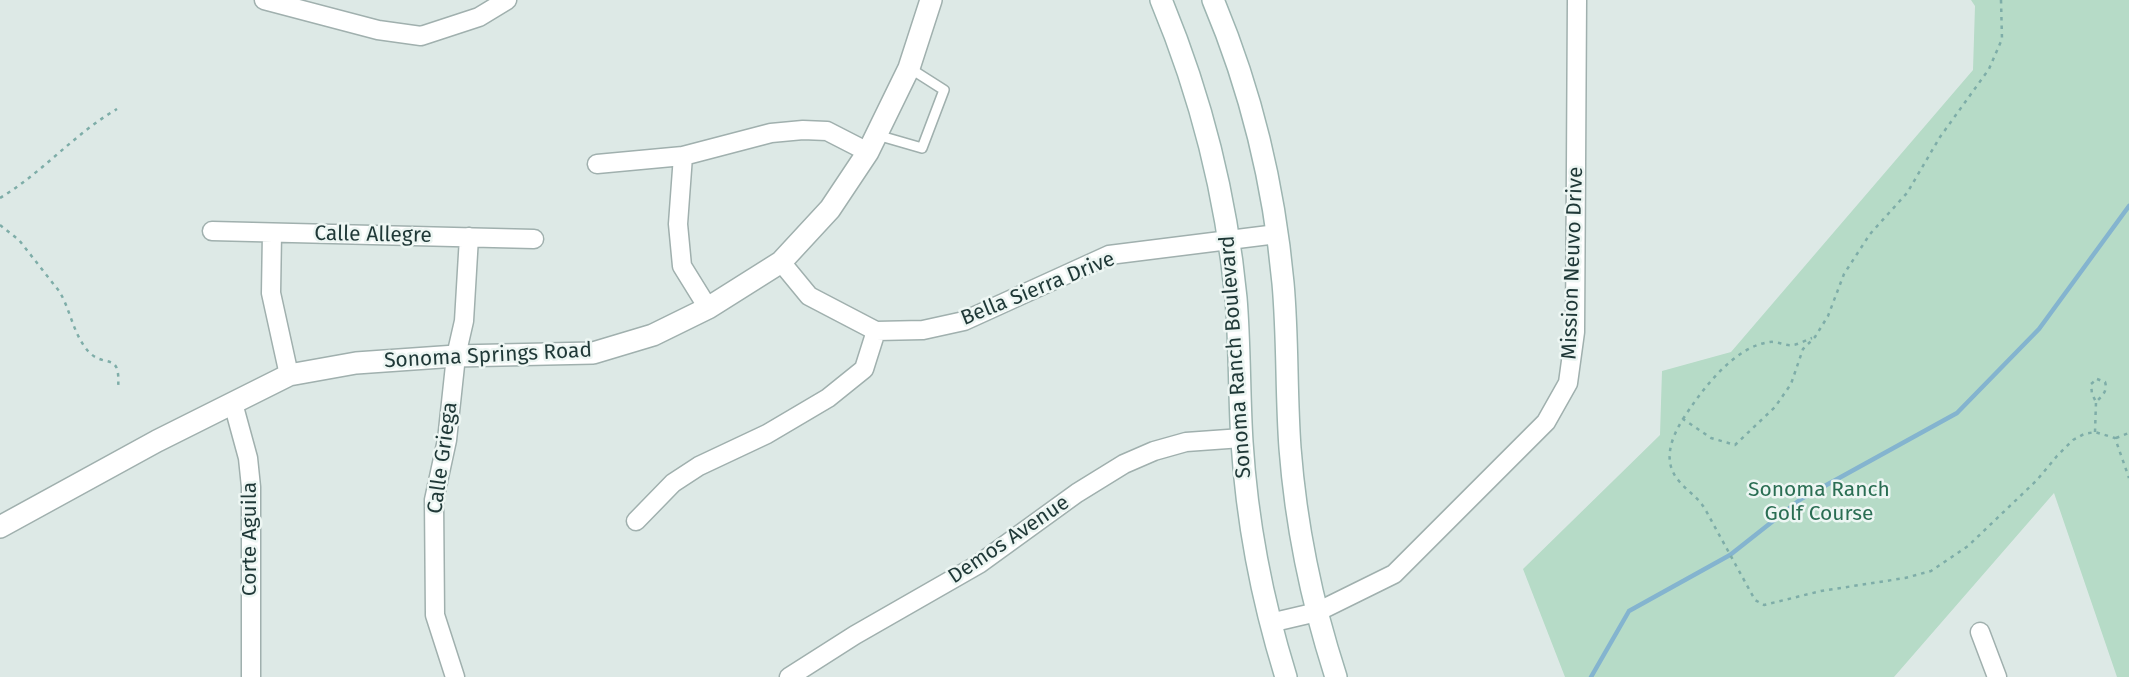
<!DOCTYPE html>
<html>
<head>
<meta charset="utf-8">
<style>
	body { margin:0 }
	canvas { display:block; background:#dde9e6 }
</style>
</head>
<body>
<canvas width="2129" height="677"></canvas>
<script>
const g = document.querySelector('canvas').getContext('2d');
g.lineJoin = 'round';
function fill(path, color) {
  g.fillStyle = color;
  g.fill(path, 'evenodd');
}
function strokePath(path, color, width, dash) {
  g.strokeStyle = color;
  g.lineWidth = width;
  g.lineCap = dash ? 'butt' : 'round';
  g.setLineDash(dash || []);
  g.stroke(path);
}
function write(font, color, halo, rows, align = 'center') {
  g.font = font + ' "Fira Sans",sans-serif';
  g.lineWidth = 5;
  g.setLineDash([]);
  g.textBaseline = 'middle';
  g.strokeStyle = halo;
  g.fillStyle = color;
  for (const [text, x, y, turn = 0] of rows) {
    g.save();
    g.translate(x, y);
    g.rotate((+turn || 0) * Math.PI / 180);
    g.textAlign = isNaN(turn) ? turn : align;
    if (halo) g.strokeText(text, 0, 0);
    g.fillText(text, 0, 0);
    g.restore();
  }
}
fill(new Path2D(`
	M 1971,0 L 2129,0 L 2129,677 L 2117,677 L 2054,493 L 1894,677 L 1565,677 L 1523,569 L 1660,435 L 1662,371 L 1731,352 L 1973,70 L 1975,6 Z`), '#b6dbc7');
strokePath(new Path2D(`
	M 1591,677 L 1629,611 L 1730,555 L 1801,499 L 1957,413 L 2039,329 L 2129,206`), '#84b4cf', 4.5);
const service = new Path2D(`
	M 877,135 L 922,148 L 944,90 L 911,69`);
const minor = new Path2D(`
	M 264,0 L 378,30 L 421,36 L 479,17 L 507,0
	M 683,156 L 678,224 L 682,266 L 708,308
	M 597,164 L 683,156 L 771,133 L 803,130 L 827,131 L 868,152
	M 212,231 L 534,239
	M 272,233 L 271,293 L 289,375
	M 781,262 L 809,296 L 876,331 L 923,330 L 964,321 L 1109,255 L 1277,234
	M 233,403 L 248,458 L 251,487 L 251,677
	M 636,521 L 673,483 L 699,466 L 767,434 L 828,398 L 864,369 L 876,331
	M 1270,623 L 1317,612 L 1394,574 L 1546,422 L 1568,383 L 1575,332 L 1577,0
	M 1980,632 L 1997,677
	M 455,677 L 435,615 L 434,500 L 447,440 L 456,356 L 464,321 L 469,237
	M 789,677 L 855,635 L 979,564 L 1077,493 L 1124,464 L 1154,451 L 1186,442 L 1242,438`);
const tertiary = new Path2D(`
	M 0,527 L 157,441 L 289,375 L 356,363 L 456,356 L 593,353 L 653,335 L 708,308 L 781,262 L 830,209 L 868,152 L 909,68 L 931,0`);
const secondary = new Path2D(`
	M 1161,0 C 1201,96 1226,195 1236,298 C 1240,346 1239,394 1242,442 C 1247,522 1262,600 1286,677
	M 1213,0 C 1251,90 1274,186 1283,283 C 1288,338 1286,393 1290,448 C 1296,526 1312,603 1336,677`);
strokePath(service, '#a0b0ae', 12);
strokePath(minor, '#a0b0ae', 21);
strokePath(tertiary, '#a0b0ae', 24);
strokePath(secondary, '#9db5b1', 24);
strokePath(new Path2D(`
	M 2001,0 L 2002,39 L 1989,69 L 1940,137 L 1907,193 L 1870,234 L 1844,274 L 1828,316 L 1815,337 L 1803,349 L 1791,384 L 1775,407 L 1735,445 L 1711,438 L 1683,419 C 1671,438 1662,462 1679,481 C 1687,491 1698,497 1705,509 L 1755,600 L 1764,605 L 1821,591 L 1905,578 L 1931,571 L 1968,546 L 2037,480 L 2057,456 L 2073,440 L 2084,434 L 2095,432 L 2115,438 L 2129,478
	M 0,198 C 42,173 74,134 117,109
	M 0,225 L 19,240 L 59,291 C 70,308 73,334 88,351 C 105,370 121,349 118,389
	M 2097,379 L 2105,382 C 2108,391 2102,396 2096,402 L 2092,394 L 2091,384 Z
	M 1683,419 C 1701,391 1734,346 1770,342 C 1777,341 1785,346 1792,345 C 1798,345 1806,340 1812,338
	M 2095,432 L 2096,402
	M 2116,438 L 2129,433`), '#7eada8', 2.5, [3.5, 5]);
strokePath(service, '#fff', 9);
strokePath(minor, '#fff', 18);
strokePath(tertiary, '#fff', 21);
strokePath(secondary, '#fff', 21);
write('21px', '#1f3837', '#edf6f3', [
	["Calle Allegre",373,235,1],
	["Mission Neuvo Drive",1573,263,-88],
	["Bella Sierra Drive",1038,289,-22],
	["Sonoma Springs Road",488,356,-3],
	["Sonoma Ranch Boulevard",1236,357,-94],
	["Calle Griega",443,458,-82],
	["Corte Aguila",250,539,-90],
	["Demos Avenue",1009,540,-34]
]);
write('21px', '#2a6e53', '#edf6f3', [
	["Sonoma Ranch",1819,490],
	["Golf Course",1819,514]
]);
</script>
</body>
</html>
